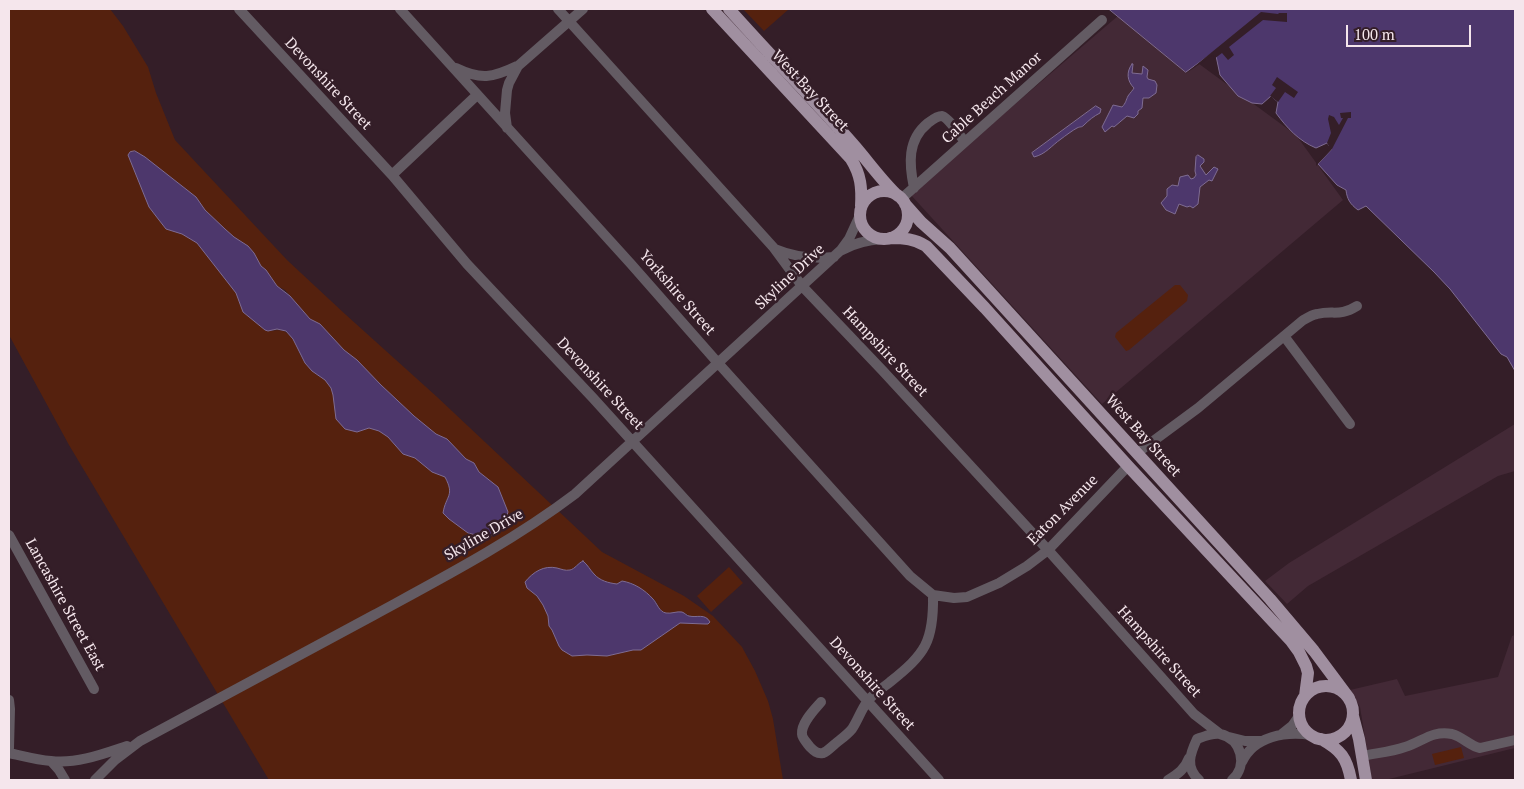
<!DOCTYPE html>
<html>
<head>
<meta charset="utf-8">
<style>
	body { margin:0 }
	#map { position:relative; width:1524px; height:789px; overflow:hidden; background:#341e28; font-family:"PT Serif",serif }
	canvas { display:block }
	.frame { position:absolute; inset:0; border:10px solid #f5e6ec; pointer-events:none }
	.scale { position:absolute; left:1346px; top:25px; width:125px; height:22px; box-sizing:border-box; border:2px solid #f5e6ec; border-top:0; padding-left:6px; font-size:15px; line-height:18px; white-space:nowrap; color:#f5e6ec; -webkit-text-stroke:4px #341e28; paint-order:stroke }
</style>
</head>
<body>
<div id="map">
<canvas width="1524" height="789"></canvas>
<div class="frame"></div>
<div class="scale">100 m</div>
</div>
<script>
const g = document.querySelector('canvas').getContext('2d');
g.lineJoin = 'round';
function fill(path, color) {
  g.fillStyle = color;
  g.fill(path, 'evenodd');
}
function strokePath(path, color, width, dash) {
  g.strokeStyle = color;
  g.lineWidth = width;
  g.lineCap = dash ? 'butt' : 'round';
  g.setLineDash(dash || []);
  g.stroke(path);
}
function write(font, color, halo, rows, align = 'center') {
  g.font = font + ' "PT Serif",serif';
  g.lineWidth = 5;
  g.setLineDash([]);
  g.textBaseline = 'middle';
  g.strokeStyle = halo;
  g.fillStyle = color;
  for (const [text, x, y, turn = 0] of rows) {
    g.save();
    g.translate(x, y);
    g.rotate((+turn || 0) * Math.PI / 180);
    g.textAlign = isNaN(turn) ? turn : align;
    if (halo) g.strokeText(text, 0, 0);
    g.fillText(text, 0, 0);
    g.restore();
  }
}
fill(new Path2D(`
	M 1119,15 L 1176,47 L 1296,135 L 1343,200 L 1102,404 L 910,194 Z
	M 1515,424 L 1515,471 L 1498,476 L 1308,586 L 1287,604 L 1265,581 L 1289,563 Z
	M 1515,635 L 1515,748 L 1385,780 L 1372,780 L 1360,707 L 1350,690 L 1397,679 L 1405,696 L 1498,677 L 1512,636 Z`), '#432936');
fill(new Path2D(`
	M 9,9 L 110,9 L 123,26 L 148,67 L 156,93 L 175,140 L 287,260 L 345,314 L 436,396 L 602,552 L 684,596 L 713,616 L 742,647 L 755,671 L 768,701 L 773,719 L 783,780 L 269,780 L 69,445 L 9,335 ZM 135,151 L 145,157 L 196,197 L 205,210 L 225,229 L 234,237 L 248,246 L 254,253 L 261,266 L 266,270 L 277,286 L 285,290 L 310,319 L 320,324 L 344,350 L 414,416 L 436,434 L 447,439 L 466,459 L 474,463 L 479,472 L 498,487 L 504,501 L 444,506 C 451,494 452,490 445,477 L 432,472 L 415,458 L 403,454 L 388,437 L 379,431 L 369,428 L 357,432 L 336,419 C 335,407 335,391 326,381 C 324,378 323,379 320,377 C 315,374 309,368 305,363 C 298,354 297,341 287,333 C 280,327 272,333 265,330 L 243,312 L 236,293 L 197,243 L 182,234 L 166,229 L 159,220 L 149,207 L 128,155 ZM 580,562 C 591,566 588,568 595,575 C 600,581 610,583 617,584 L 622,581 L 632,583 L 639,588 L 655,600 L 662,612 L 667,613 L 683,612 L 690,616 L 701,616 L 708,624 L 680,623 L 641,650 L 633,650 L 607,656 L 567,653 L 559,646 L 552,630 L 549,626 L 548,616 L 543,605 L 540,600 L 535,595 L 528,579 L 539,570 L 549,568 L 568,571 L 572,570 Z
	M 743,9 L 789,9 L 764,31 Z
	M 1175,285 L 1180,285 L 1188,295 L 1187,301 L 1129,350 L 1126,351 L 1115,337 L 1116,333 Z
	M 729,567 L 743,583 L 711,612 L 697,596 Z
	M 1461,747 L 1464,758 L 1435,765 L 1432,754 Z`), '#55210e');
const water = new Path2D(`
	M 1109,9 L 1515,9 L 1515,371 L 1507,357 L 1501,354 L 1450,289 L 1434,272 L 1366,206 L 1358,210 C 1350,204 1347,199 1346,190 L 1337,185 L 1318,164 L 1332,149 L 1327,143 L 1316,148 C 1299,141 1287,128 1276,113 L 1278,102 L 1271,96 L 1262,104 L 1252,103 L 1238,96 L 1220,75 L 1215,51 L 1186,72 Z
	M 1132,64 L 1133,64 L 1132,73 L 1142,74 L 1143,66 L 1148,70 L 1147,77 L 1148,79 L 1155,81 L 1157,85 L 1156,93 L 1149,98 L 1143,98 L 1142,108 L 1138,111 L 1138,114 L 1134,118 L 1127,116 L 1114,127 L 1112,126 L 1105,132 L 1102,127 L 1113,105 L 1122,107 C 1126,103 1126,100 1128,96 C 1130,93 1133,90 1134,88 C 1127,81 1126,72 1132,64 Z
	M 1096,106 L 1101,109 L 1100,113 C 1094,116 1089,120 1084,125 C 1081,128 1081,126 1077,128 C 1073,130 1065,136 1061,139 C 1051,146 1046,154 1034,157 L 1032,153 Z
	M 135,151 L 145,157 L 196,197 L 205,210 L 225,229 L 234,237 L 248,246 L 254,253 L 261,266 L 266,270 L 277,286 L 290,296 L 310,319 L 320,324 L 344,350 L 357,360 L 381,385 L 414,416 L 436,434 L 447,439 L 466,459 L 474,463 L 479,472 L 498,487 L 508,512 L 503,527 L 490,536 L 484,537 L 468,533 L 449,519 L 443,513 C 446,495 455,496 445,477 L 432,472 L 415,458 L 403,454 L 388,437 L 379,431 L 369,428 L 357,432 L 345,429 L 336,419 L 333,395 L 331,388 L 325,380 L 312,371 L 305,363 L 293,339 L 286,331 L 277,329 L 268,331 L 265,330 L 243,312 L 236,293 L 197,243 L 182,234 L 166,229 L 159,220 L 149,207 L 128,155 L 130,152 Z
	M 1198,155 L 1204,159 L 1204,162 L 1200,166 L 1206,175 L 1214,167 L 1218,169 L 1212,181 L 1209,180 L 1200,187 L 1198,204 L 1193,208 L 1190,206 L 1187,207 L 1179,204 L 1175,214 L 1166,210 L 1161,203 L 1167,196 L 1167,189 L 1172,185 L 1178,186 L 1180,177 L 1188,175 L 1191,179 L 1194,178 L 1196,175 L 1195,171 L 1196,157 Z
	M 583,561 C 588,565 590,570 594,574 C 600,581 609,583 617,584 L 622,581 C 634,583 645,590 653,599 C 657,603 659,612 666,613 C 671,614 677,611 682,612 C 685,613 687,616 689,616 C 697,618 705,613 710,622 L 708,624 L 705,624 L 680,623 L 641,650 L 633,650 L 607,656 L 587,655 L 572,656 L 562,650 L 559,646 L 552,630 L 549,626 L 548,616 L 543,605 L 537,596 L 527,588 L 525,582 C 533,572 544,565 557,568 C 561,569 565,571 570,570 C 575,569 578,563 583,561 Z`);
fill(water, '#4d376c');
strokePath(water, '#7f6c92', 1);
fill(new Path2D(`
	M 1261,12 L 1278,14 L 1279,13 L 1287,13 L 1287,22 L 1263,20 L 1229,47 L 1234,55 L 1228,60 L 1222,53 L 1214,59 L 1213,55 L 1185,74 Z
	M 1277,77 L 1298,92 L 1294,98 L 1285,92 L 1278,102 L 1270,96 L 1276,88 L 1272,85 Z
	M 1351,112 L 1351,118 L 1348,118 L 1332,149 L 1316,166 L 1316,163 L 1328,149 L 1329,146 L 1327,143 L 1331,133 L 1328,119 L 1329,115 L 1334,117 L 1339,125 L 1343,118 L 1341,118 L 1340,113 Z`), '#341e28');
strokePath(new Path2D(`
	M 239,9 L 392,175 L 467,264 L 593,398 L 939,780
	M 400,9 L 631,264 L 718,363 L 910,576 L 933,595 L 954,598 L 967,597 L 999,583 L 1027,566 L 1048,550 L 1128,466
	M 558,9 L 774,248 L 802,286 L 882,370 L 1048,550 L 1194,714 L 1220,734
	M 456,68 C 481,80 492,78 517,66
	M 507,128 L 505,113 L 507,90 L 509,83 L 518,66 L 583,9
	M 392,175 L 477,95
	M 914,188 C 909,164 907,140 928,123 C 932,120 937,116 942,116 C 949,118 960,136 965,142
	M 901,199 L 1102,20
	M 775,249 C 794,257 813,259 834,257
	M 842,250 C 855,243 867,240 882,239
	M 1284,336 L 1350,424
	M 1137,453 L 1198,408 L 1302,321 C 1307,318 1311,315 1317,314 C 1334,310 1339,317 1357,306
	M 9,535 L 94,689
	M 9,700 L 10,709 L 9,748
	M 821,702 C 814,710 801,723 802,734 C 802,738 807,743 810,747 C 814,751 817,754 823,753 C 828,751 831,747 835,744 C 841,739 847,735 852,729 C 858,720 861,710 867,702 C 872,694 883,688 890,682 C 925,654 934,642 933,595
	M 1282,734 L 1292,726 L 1299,716
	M 1229,737 L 1245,741 L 1261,741
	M 9,753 C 23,756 37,760 51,761 C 77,764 103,754 127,746
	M 1362,756 C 1376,753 1391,752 1405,747 C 1422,742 1432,730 1452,734 C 1463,737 1470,746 1480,748 L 1515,740
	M 51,761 L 59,770 L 65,780
	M 1242,762 C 1254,736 1286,731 1311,735
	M 95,780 L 115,760 L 140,741 C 218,699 296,657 374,615 C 442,578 513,541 575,494 L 841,250 L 849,239 L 860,215
	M 1168,780 C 1178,774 1185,769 1189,758
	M 1199,780 C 1185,767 1190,754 1197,739 C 1205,736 1212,733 1220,734 C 1242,739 1248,766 1232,780`), '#635b63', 10);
strokePath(new Path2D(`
	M 712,9 L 851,159 C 861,175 862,188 861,206
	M 729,9 C 769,54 812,98 853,144 C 868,161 881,180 898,196
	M860 215a24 24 0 1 1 48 0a24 24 0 1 1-48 0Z
	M 905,204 L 921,222 L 950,248 L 1270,599 L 1314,651 L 1349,698
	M 890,238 C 904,238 915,239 926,246 L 985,308 L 1128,466 L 1291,641 L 1299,652 L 1306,666 L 1308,673 L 1305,696
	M1299 713a27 27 0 1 1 54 0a27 27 0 1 1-54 0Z
	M 1353,716 L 1359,739 L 1366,780
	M 1321,739 C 1341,750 1347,758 1351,780`), '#a08fa0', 12);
write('15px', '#f5e6ec', '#341e28', [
	["Devonshire Street",328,84,47],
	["West Bay Street",810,91,47],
	["Cable Beach Manor",992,98,-42],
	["Skyline Drive",790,277,-43],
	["Yorkshire Street",677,293,49],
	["Hampshire Street",885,352,47],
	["Devonshire Street",600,384,47],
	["West Bay Street",1143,436,48],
	["Eaton Avenue",1063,510,-45],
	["Skyline Drive",484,535,-30],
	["Lancashire Street East",65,605,61],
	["Hampshire Street",1159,652,48],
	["Devonshire Street",872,684,48]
]);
</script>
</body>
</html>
